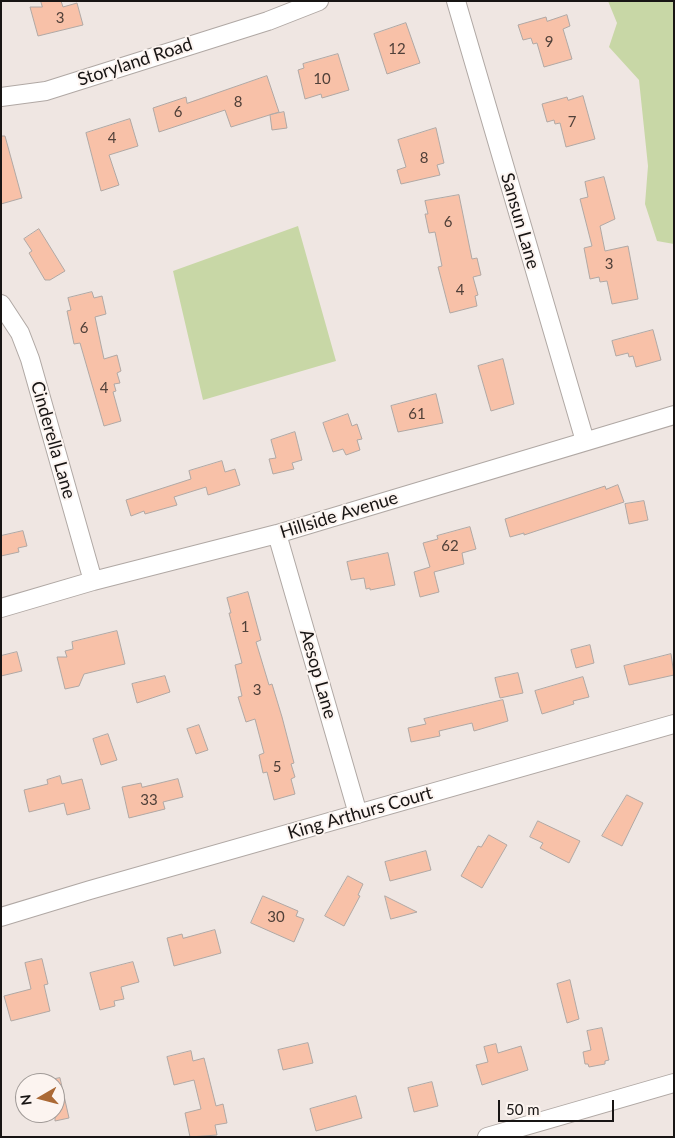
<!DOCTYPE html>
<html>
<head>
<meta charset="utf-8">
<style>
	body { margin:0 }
	#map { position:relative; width:675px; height:1138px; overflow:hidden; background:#efe6e2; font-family:Lato,sans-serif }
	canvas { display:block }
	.frame { position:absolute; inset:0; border:2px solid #181514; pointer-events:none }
	.north { position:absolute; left:15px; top:1073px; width:50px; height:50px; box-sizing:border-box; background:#fcf4f0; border:1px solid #a19b98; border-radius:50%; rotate:262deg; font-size:14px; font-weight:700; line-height:20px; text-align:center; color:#181514 }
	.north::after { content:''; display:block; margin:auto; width:18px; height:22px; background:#ab6935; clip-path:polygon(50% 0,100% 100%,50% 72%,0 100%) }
	.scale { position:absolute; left:498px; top:1100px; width:116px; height:22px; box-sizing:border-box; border:2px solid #181514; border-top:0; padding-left:6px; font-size:15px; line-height:18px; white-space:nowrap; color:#181514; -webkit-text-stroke:4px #fcf4f0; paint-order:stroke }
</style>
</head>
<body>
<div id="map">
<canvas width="675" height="1138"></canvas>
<div class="frame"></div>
<div class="north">N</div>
<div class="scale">50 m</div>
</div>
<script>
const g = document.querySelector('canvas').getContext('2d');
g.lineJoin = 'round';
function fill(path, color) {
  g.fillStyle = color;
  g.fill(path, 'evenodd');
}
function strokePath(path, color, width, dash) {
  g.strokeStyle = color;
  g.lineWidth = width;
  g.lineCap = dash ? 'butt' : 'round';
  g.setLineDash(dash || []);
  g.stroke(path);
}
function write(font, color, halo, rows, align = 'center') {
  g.font = font + ' Lato,sans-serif';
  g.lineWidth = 4;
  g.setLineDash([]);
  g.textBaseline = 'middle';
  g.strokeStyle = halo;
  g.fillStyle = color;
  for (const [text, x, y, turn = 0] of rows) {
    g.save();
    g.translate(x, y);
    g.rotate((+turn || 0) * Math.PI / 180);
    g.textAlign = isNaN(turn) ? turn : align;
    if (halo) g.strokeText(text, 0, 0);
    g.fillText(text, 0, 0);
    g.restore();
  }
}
fill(new Path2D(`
	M 608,1 L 674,1 L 674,244 L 657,241 L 645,204 L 648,166 L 639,80 L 609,47 L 617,23 Z
	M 298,226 L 336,361 L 203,400 L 173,271 Z`), '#c8d7a6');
const building = new Path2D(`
	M 41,1 L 61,1 L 63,7 L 77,3 L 83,25 L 38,36 L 30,7 L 42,7 Z
	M 567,15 L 570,26 L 563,29 L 572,59 L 544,67 L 537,43 L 533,44 L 531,38 L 523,40 L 518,25 L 546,17 L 547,21 Z
	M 406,23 L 420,63 L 387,74 L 374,34 Z
	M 338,54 L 349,90 L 322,98 L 321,94 L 305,99 L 298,70 L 304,68 L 303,64 Z
	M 267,76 L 279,112 L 231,127 L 225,110 L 159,132 L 153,108 L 186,97 L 187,103 Z
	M 583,96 L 595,139 L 566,147 L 560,123 L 555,124 L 554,120 L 547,122 L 542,104 L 567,97 L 568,100 Z
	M 284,112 L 287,128 L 272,130 L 270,115 Z
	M 130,119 L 138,146 L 109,155 L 119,185 L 101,191 L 86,133 Z
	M 436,128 L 444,163 L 437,165 L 440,175 L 401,184 L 397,170 L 406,167 L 398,140 Z
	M 1,136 L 5,136 L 22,198 L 1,204 Z
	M 604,177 L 615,219 L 600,226 L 605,251 L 628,246 L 638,299 L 612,304 L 607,281 L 600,282 L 599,277 L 590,279 L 584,248 L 592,246 L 580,199 L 588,197 L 585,182 Z
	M 459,195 L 472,259 L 477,258 L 481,275 L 473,277 L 478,295 L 475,296 L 477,306 L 450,313 L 438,267 L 442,266 L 435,232 L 429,233 L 425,214 L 428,214 L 425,201 Z
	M 39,229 L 65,271 L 50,280 L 45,280 L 29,253 L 32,251 L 24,239 Z
	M 92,292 L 94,298 L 102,296 L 106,314 L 95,317 L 104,359 L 117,355 L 121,371 L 117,373 L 120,383 L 114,384 L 116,391 L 113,392 L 121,421 L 104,426 L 80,343 L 74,344 L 67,311 L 71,310 L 68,298 Z
	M 653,330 L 661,360 L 636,367 L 633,356 L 629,357 L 628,353 L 616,356 L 612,341 Z
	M 503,359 L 514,404 L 491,411 L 478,366 Z
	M 436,394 L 443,423 L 398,432 L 391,406 Z
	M 348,414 L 352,426 L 357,424 L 362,439 L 357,440 L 360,450 L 346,455 L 343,449 L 333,452 L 323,423 Z
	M 295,432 L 302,460 L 292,463 L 294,469 L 273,474 L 269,459 L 276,458 L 271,440 Z
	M 222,461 L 225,472 L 235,469 L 240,485 L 208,495 L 206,487 L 174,497 L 177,505 L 145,514 L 144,511 L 131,516 L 126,500 L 191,479 L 189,471 Z
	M 618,485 L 624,502 L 524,535 L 524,533 L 510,537 L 505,519 L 605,486 L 606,489 Z
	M 644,501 L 648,520 L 629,524 L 625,504 Z
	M 470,527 L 476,549 L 462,553 L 464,564 L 434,572 L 439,592 L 420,597 L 414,572 L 430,567 L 423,543 L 438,539 L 437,536 Z
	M 23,531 L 27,546 L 18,548 L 19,552 L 1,556 L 1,536 Z
	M 388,553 L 395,585 L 370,590 L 370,588 L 366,589 L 364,578 L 351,580 L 347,562 Z
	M 248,592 L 261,640 L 256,642 L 269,685 L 272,684 L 282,717 L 294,763 L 291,764 L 295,777 L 291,779 L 295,794 L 274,800 L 267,772 L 263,773 L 259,755 L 264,753 L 255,719 L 246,722 L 238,697 L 242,696 L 235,665 L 242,663 L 229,613 L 231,613 L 227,598 Z
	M 117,631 L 125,664 L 84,674 L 79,686 L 65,689 L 57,657 L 67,657 L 65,651 L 73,649 L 72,642 Z
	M 590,645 L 594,663 L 576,668 L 571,650 Z
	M 17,652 L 22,671 L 1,676 L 1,656 Z
	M 671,654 L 674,675 L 629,685 L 624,666 Z
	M 518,673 L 523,693 L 500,698 L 495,678 Z
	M 165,676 L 170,692 L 137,703 L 132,684 Z
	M 583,677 L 589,697 L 573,701 L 574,704 L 542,714 L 535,691 Z
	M 503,700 L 508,721 L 474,731 L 472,723 L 439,731 L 440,736 L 411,742 L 408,728 L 426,724 L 424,719 Z
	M 199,725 L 208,750 L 196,754 L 187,729 Z
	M 108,734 L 117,760 L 101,765 L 93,739 Z
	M 60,776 L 62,784 L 82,779 L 90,809 L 67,815 L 64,803 L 29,812 L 24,790 L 48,784 L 47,780 Z
	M 178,779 L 183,797 L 163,802 L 165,809 L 129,818 L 122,787 L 141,783 L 142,787 Z
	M 627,795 L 643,803 L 622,846 L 602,836 Z
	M 538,821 L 580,841 L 569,863 L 540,848 L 543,843 L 530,837 Z
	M 489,835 L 507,845 L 482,888 L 461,876 L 478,846 L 481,847 Z
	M 426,851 L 431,870 L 390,881 L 385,862 Z
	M 348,876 L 363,884 L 358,895 L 360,896 L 344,926 L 325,916 Z
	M 263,896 L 298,911 L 296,916 L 304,919 L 294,942 L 251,923 Z
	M 385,896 L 417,912 L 391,919 Z
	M 215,930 L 221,953 L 174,966 L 167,938 L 182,934 L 183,938 Z
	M 42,959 L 48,984 L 44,985 L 50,1011 L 11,1021 L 4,996 L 31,989 L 25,963 Z
	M 133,962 L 139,982 L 121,987 L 124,999 L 114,1001 L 115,1006 L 100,1010 L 90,973 Z
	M 570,980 L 579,1019 L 567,1023 L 557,984 Z
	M 602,1028 L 609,1060 L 605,1061 L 605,1064 L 589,1067 L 588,1064 L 585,1064 L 583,1052 L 591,1050 L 587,1031 Z
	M 308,1043 L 313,1063 L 283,1070 L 278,1050 Z
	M 496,1044 L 498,1053 L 521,1046 L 528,1070 L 482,1085 L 476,1065 L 488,1062 L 484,1047 Z
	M 191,1051 L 193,1061 L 204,1058 L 216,1106 L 223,1104 L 227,1123 L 215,1125 L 217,1135 L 190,1137 L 185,1113 L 201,1109 L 194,1080 L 174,1085 L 167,1057 Z
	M 60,1078 L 69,1118 L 55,1121 L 55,1079 Z
	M 432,1082 L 438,1106 L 414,1112 L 408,1088 Z
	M 356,1096 L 362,1118 L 316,1131 L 310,1109 Z`);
fill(building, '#f8c1a8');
strokePath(building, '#b0a8a4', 1);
const minor = new Path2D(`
	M 456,1 L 585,441
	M 1,97 L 46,91 L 268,21 L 319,1
	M 1,304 L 20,333 L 30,359 L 93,581
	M 277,534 L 358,814
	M 1,608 L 93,581 L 277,534 L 674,415
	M 1,917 L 90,890 L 674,724
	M 487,1137 L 674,1083`);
strokePath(minor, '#b0a8a4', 20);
strokePath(minor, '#fff', 18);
write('15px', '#504039', null, [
	["3",60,18],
	["9",549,42],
	["12",397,49],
	["10",322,79],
	["8",238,102],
	["6",178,112],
	["7",572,122],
	["4",112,138],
	["8",424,158],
	["6",448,222],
	["3",609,264],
	["4",460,290],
	["6",84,328],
	["4",104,388],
	["61",417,414],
	["62",450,546],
	["1",245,627],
	["3",257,690],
	["5",277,767],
	["33",149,800],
	["30",276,917]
]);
write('18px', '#181514', '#fcf4f0', [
	["Storyland Road",135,62,-18],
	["Sansun Lane",520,221,74],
	["Cinderella Lane",53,440,74],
	["Hillside Avenue",339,515,-17],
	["Aesop Lane",318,674,74],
	["King Arthurs Court",360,813,-16]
]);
</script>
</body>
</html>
